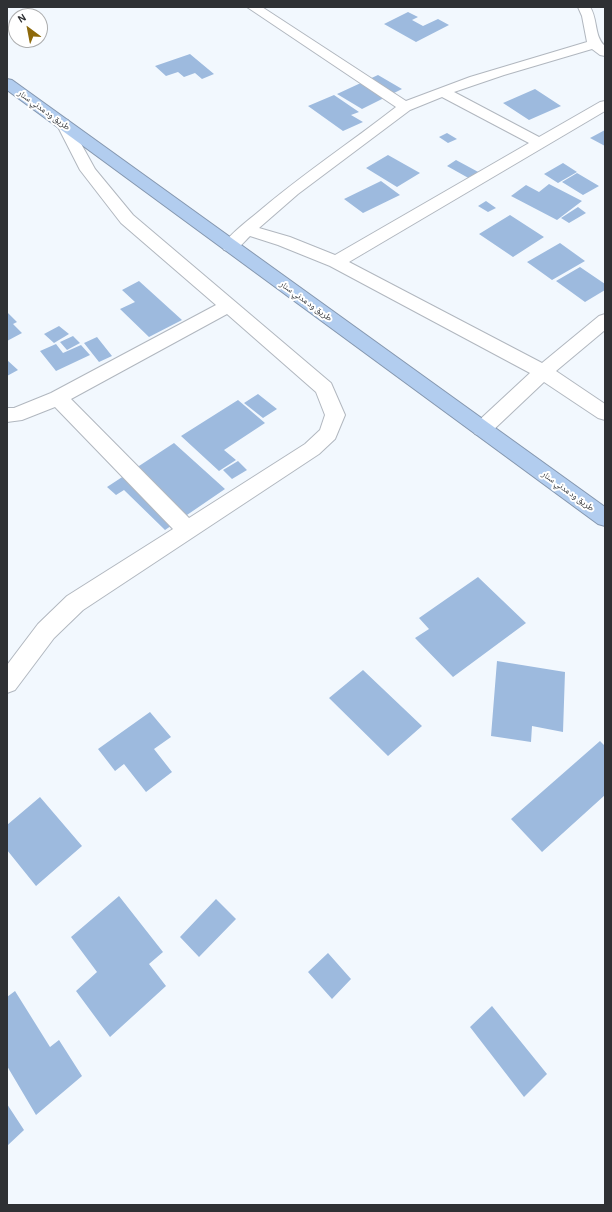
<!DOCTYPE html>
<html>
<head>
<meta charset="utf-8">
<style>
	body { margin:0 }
	#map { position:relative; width:612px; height:1212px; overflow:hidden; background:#f2f8fe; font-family:"Alegreya Sans",sans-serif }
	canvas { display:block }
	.frame { position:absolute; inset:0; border:8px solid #2f3134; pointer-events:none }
	.north { position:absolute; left:8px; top:8px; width:40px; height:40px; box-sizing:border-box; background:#fff; border:1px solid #acadae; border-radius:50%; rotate:328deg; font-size:11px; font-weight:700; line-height:16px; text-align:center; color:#2f3134 }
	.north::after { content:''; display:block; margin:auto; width:14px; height:18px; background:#8d690b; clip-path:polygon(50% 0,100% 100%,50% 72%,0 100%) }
</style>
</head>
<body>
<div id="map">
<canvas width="612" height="1212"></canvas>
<div class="frame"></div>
<div class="north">N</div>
</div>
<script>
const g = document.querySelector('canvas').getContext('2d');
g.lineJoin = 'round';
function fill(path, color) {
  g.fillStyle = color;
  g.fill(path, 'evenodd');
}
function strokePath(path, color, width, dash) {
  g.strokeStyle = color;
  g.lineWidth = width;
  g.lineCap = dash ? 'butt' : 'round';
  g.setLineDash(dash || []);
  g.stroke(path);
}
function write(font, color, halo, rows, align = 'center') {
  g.font = font + ' "Alegreya Sans","Noto Naskh Arabic",sans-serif';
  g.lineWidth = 4;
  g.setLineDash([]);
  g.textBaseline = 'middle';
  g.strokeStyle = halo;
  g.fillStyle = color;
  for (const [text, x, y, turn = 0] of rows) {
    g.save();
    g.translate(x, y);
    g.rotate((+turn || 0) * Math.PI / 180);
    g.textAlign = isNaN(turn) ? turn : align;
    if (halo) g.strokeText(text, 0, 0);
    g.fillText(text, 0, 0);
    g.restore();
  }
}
fill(new Path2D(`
	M 408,12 L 418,17 L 412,20 L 423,26 L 438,19 L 449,25 L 416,42 L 384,24 Z
	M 190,54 L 214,74 L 202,79 L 195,73 L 184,77 L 178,72 L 166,76 L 155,66 Z
	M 378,75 L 402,89 L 362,109 L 337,94 Z
	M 535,89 L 561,106 L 529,120 L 503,103 Z
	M 334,95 L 359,112 L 351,115 L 363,122 L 343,131 L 308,106 Z
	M 605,130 L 605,146 L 590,138 Z
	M 447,133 L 457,139 L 448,143 L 439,137 Z
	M 388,155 L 420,173 L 397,187 L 366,168 Z
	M 456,160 L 482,174 L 472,180 L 447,166 Z
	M 563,163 L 577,172 L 558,183 L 544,174 Z
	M 577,173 L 599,186 L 583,195 L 562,182 Z
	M 381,181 L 400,195 L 363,213 L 344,199 Z
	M 549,184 L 582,201 L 557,220 L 511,196 L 526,185 L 539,192 Z
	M 486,201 L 496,208 L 488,212 L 478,206 Z
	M 578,207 L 586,213 L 569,223 L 561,218 Z
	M 510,215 L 544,237 L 513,257 L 479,234 Z
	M 560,243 L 585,261 L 552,280 L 527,262 Z
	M 580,267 L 605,284 L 605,290 L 585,302 L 556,281 Z
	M 139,281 L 182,320 L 149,337 L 120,309 L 135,302 L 122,290 Z
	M 7,312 L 17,322 L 13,324 L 22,333 L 7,341 Z
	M 59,326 L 69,334 L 54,343 L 44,334 Z
	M 73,336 L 80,343 L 67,350 L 60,342 Z
	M 97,337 L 112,356 L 99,362 L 84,343 Z
	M 56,344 L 63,353 L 81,345 L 90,355 L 56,371 L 40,351 Z
	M 7,360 L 18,370 L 7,376 Z
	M 258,394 L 277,409 L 263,418 L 244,403 Z
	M 238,400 L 265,423 L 224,450 L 236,460 L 219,471 L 181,436 Z
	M 174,443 L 225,489 L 165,530 L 124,490 L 116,495 L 107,487 Z
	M 238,461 L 247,470 L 232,479 L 223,470 Z
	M 478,577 L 526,623 L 453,677 L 415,638 L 429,629 L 419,618 Z
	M 497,661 L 565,672 L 563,732 L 532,726 L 531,742 L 491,736 Z
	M 363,670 L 422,726 L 388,756 L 329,698 Z
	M 150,712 L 171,737 L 154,749 L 172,772 L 146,792 L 124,764 L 115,771 L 98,749 Z
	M 600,741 L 605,746 L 605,795 L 542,852 L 511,819 Z
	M 40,797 L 82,846 L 36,886 L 7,850 L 7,825 Z
	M 119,896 L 163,952 L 149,964 L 166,986 L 110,1037 L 76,991 L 97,972 L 71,937 Z
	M 216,899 L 236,919 L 199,957 L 180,937 Z
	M 328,953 L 351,979 L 332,999 L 308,972 Z
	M 15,991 L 50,1047 L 59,1040 L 82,1076 L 36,1115 L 7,1066 L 7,997 Z
	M 492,1006 L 547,1074 L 524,1097 L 470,1027 Z
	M 7,1104 L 24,1130 L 7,1146 Z`), '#9dbade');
const street = new Path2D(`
	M 247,7 L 262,7 L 406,101 L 470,77 L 587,42 L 582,16 L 578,7 L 590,7 C 598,19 594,37 605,46 L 605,56 L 600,55 L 592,49 L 504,75 L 454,92 L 539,137 L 600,102 L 605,101 L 605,111 L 349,262 L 542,363 L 599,316 L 605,314 L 605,330 L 556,371 L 605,404 L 605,420 L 598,418 L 544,382 L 489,434 L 482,436 L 475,434 L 472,429 L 475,424 L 530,373 L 330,266 L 278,245 L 250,236 C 242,244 236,253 224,250 L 222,246 C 231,233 245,223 257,213 C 301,175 350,143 396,107 ZM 442,97 L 529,143 L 335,255 L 290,237 L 259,228 L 298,194 L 410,110 Z
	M 63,119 L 68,120 L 95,169 L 133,215 L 331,383 L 345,415 L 335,439 L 319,454 L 83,610 L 54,638 L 15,690 L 7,693 L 7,665 L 38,624 L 67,596 L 173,529 L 55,407 L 22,420 L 7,422 L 7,408 L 14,408 L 51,393 L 216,305 L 121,223 L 80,170 L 56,123 L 58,120 ZM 227,314 L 316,392 L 325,415 L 320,430 L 305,444 L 189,518 L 71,399 Z`);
const highway = new Path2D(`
	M 7,79 L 12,80 L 605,507 L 605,526 L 598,524 L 7,90 Z`);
strokePath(street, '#b1b7bf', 2);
strokePath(highway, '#8496ae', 2);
fill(street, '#fff');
fill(highway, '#b2cdef');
write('9px', '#2f3134', '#fff', [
	["طريق ود مدني سنار",44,110,36],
	["طريق ود مدني سنار",306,301,36],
	["طريق ود مدني سنار",568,491,36]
]);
</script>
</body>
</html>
